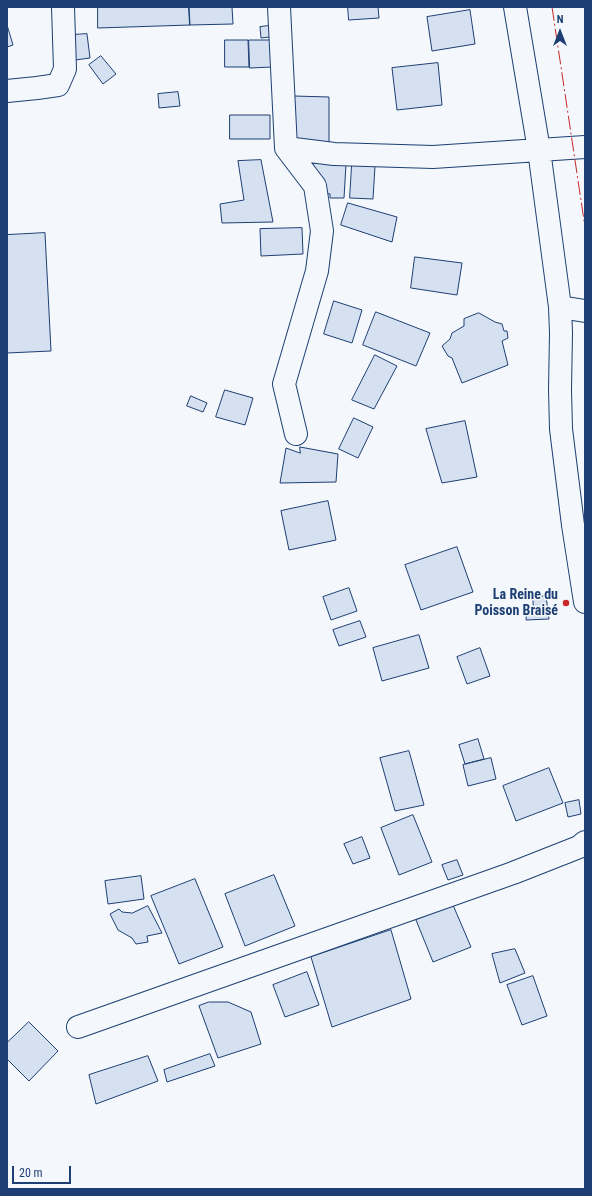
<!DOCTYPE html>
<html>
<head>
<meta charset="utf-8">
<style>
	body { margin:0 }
	#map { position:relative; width:592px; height:1196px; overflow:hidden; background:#f4f7fb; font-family:"Roboto Condensed",sans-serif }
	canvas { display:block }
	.frame { position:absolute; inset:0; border:8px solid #1d3f73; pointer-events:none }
	.north { position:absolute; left:540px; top:12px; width:40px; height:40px; -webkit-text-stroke:3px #f4f7fb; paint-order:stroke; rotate:0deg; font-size:11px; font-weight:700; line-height:16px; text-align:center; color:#1d3f73 }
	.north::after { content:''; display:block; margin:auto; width:14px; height:18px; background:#1d3f73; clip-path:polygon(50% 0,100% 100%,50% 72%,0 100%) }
	.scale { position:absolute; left:12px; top:1166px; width:59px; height:18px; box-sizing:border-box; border:2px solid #1d3f73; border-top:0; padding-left:5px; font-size:12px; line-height:14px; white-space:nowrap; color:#1d3f73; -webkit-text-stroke:3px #f4f7fb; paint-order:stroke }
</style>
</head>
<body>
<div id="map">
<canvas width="592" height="1196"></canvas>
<div class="frame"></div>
<div class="north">N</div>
<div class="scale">20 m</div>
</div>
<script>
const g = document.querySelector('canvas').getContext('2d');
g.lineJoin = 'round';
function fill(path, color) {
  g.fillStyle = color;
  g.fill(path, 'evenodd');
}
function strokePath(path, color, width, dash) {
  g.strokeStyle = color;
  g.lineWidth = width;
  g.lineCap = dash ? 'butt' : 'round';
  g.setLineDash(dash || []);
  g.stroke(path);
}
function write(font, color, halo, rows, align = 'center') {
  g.font = font + ' "Roboto Condensed",sans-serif';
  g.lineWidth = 3;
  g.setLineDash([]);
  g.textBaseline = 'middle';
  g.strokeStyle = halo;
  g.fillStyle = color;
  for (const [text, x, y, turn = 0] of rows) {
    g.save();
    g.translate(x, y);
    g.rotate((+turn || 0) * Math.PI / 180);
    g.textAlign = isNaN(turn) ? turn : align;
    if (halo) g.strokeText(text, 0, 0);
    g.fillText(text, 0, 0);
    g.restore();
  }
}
const building = new Path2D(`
	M 98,7 L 189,7 L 190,25 L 98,28 Z
	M 189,7 L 232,7 L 233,24 L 190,25 Z
	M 348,7 L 378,7 L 379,18 L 349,20 Z
	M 470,10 L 475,44 L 432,51 L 427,17 Z
	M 7,25 L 13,45 L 7,47 Z
	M 277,25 L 278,36 L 261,38 L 260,27 Z
	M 87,34 L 90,58 L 75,60 L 72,35 Z
	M 225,40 L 248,40 L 249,67 L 225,67 Z
	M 249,40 L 272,40 L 273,67 L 250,68 Z
	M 101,56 L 116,74 L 103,84 L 89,65 Z
	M 438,63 L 442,105 L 397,110 L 392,68 Z
	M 178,92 L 180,106 L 159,108 L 158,94 Z
	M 294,96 L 329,97 L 329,145 L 293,145 Z
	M 230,115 L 270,115 L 270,139 L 230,139 Z
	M 261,160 L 273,222 L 222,223 L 220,204 L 244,200 L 238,161 Z
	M 311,163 L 346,164 L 344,198 L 330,198 L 330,194 L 320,192 Z
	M 352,165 L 375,166 L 373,199 L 350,198 Z
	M 348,203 L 397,217 L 392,242 L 341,225 Z
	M 302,228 L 303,254 L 261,256 L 260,229 Z
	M 45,233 L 51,351 L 7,353 L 7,235 Z
	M 415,257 L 462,263 L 457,295 L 411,288 Z
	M 334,301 L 362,310 L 352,343 L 324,334 Z
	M 376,312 L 430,333 L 416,366 L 363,345 Z
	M 479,313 L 495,322 L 502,324 L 504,331 L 507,331 L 508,338 L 502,341 L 508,365 L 462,383 L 452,358 L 448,356 L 442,346 L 450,339 L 452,333 L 464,326 L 464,319 Z
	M 375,355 L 397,366 L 374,409 L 352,400 Z
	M 225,390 L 253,398 L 245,425 L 216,417 Z
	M 191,396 L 207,403 L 203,412 L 187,406 Z
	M 354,418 L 373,427 L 358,458 L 339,449 Z
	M 465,421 L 477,477 L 442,483 L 426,429 Z
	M 300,447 L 338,454 L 336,482 L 280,483 L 286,448 L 300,453 Z
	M 328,501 L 336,540 L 289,550 L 281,511 Z
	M 457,547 L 473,592 L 421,610 L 405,565 Z
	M 349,588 L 357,611 L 331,620 L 323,597 Z
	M 533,596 L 546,596 L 549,619 L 526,620 L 527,607 L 533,607 Z
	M 360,621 L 366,637 L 339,646 L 333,630 Z
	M 419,635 L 429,668 L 382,681 L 373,648 Z
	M 480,648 L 490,676 L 467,684 L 457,657 Z
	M 478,739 L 484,759 L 465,764 L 459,745 Z
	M 409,751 L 424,805 L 395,811 L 380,758 Z
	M 491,758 L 496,779 L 468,786 L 463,765 Z
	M 549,768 L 563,803 L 516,821 L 503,786 Z
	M 579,800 L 581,814 L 568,817 L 565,803 Z
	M 413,815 L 432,862 L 399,875 L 381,828 Z
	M 362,837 L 370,858 L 353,864 L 344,844 Z
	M 457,860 L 463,875 L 448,880 L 442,865 Z
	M 274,875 L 295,926 L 245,946 L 225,894 Z
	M 141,876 L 144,899 L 108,904 L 105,881 Z
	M 195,879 L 223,947 L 179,964 L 151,896 Z
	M 453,905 L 471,947 L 433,962 L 416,920 Z
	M 148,906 L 162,933 L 147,936 L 148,942 L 136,944 L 132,938 L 118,930 L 110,914 L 119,909 L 122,912 L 132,913 Z
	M 391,930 L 411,999 L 332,1027 L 311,957 Z
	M 515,949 L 525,973 L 500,983 L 492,954 Z
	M 307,972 L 319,1005 L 285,1017 L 273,985 Z
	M 533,976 L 547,1016 L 522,1025 L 507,985 Z
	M 209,1002 L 228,1002 L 251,1012 L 261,1044 L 218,1058 L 199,1006 Z
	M 29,1022 L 58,1051 L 29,1081 L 7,1059 L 7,1043 Z
	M 210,1054 L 215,1066 L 167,1082 L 164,1070 Z
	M 148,1056 L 158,1081 L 96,1104 L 89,1075 Z`);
fill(building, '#d5e0f0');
strokePath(building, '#1d3f73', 1);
const minor = new Path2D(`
	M 279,7 L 286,148 L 315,186 L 322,231 L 317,271 L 284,384 L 296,434
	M 515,7 L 539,150 L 560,307 L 561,333 L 560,390 L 561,429 L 573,525 L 585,602
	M 7,91 L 37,88 L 58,85 L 65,69 L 63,7
	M 286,148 L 334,154 L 433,157 L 585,147
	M 560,307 L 585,311
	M 78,1027 L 513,873 L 579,847 L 585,842`);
strokePath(minor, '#1d3f73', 24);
strokePath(minor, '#f4f7fb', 22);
strokePath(new Path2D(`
	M 552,7 L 585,227`), '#c62828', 1, [14, 3, 2, 3]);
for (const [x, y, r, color] of [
	[566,603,4,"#c62828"]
]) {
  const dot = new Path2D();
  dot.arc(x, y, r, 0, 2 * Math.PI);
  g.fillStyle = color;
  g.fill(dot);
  strokePath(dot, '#f4f7fb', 1.5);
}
write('bold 14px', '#1d3f73', '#f4f7fb', [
	["La Reine du",558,595],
	["Poisson Braisé",558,611]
], 'right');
</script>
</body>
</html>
